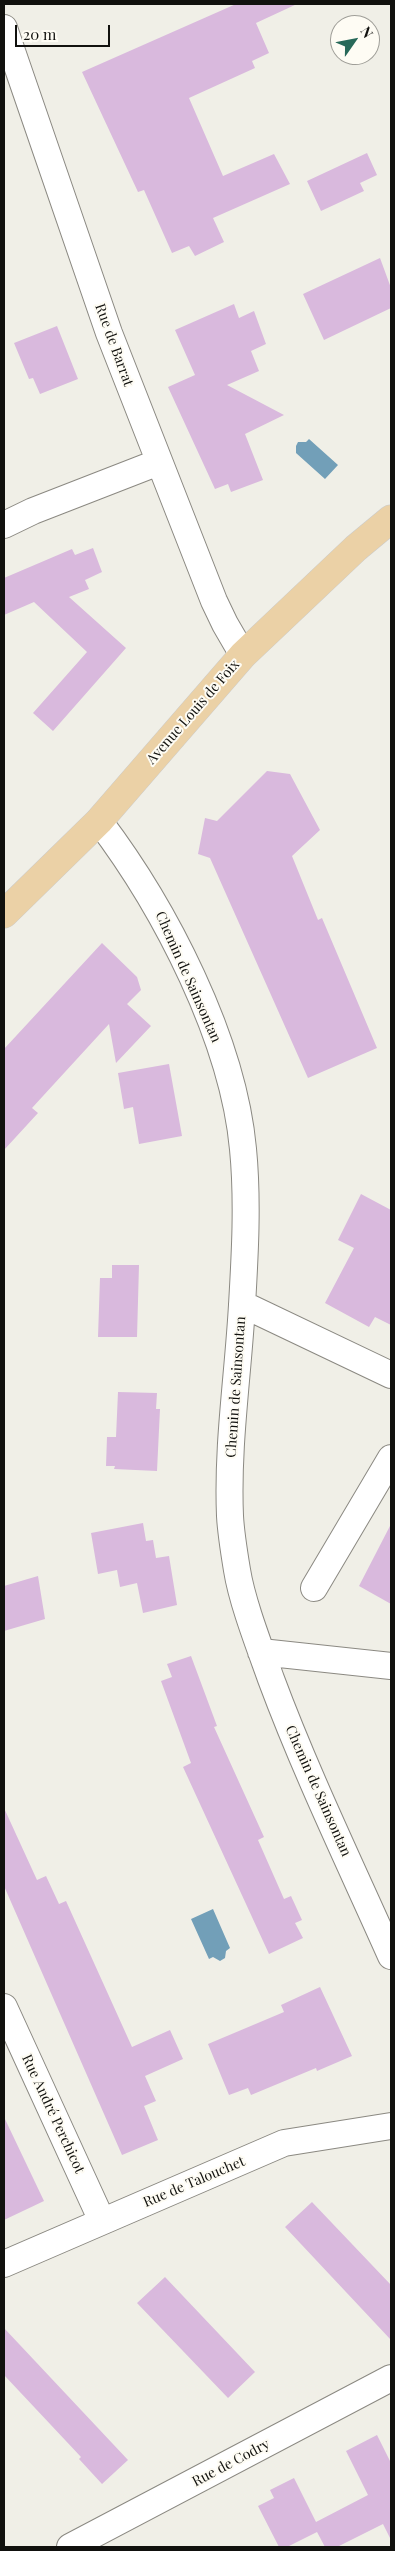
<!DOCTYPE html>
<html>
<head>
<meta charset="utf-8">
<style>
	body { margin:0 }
	#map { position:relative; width:395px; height:2551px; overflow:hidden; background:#f0efe7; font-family:"Playfair Display",serif }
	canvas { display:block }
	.frame { position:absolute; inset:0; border:5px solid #11110e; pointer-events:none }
	.north { position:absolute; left:330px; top:15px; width:50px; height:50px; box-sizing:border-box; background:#fefcf4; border:1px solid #9f9e98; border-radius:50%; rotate:57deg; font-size:14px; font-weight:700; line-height:20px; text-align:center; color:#11110e }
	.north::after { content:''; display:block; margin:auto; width:18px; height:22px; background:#276959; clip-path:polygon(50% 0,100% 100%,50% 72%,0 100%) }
	.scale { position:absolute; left:15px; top:25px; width:95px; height:22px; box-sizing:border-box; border:2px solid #11110e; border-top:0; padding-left:6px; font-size:15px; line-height:18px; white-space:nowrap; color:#11110e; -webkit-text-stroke:4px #fefcf4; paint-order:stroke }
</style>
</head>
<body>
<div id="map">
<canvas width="395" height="2551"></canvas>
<div class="frame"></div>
<div class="north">N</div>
<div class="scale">20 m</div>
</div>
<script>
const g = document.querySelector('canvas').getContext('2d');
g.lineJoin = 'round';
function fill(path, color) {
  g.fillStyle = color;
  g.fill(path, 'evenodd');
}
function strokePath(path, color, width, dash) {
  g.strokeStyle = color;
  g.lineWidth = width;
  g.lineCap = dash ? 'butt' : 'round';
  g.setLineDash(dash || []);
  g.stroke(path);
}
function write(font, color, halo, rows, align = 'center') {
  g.font = font + ' "Playfair Display",serif';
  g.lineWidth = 4;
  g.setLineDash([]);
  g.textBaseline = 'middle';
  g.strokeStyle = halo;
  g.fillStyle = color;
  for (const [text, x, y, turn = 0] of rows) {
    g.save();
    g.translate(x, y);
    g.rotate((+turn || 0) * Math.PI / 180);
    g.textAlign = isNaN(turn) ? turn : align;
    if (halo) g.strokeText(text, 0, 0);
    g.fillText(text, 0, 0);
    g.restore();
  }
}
fill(new Path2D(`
	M 309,439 L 338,465 L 325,479 L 296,453 L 296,446 L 298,442 L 306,442 Z
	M 213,1909 L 230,1948 L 226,1951 L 225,1958 L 220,1961 L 213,1957 L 209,1959 L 191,1919 Z`), '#729fb8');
fill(new Path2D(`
	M 236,4 L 297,4 L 256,23 L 269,53 L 252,61 L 255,68 L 189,98 L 223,176 L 274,154 L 290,184 L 213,218 L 224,242 L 195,256 L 189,246 L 172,253 L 144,190 L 138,192 L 82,72 Z
	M 367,153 L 377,175 L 360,183 L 364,191 L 321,211 L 307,181 Z
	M 380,258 L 391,288 L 391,308 L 324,340 L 303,294 Z
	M 234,304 L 239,318 L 254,311 L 266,344 L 251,351 L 259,371 L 227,385 L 284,415 L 245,434 L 263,480 L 231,492 L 228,484 L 215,489 L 168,387 L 195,375 L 175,330 Z
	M 57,326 L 78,379 L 40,394 L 33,378 L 29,379 L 14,343 Z
	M 93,548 L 102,572 L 85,580 L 89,589 L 69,597 L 126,648 L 53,731 L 33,713 L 87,652 L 34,602 L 4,615 L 4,578 L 72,549 L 75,555 Z
	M 267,771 L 290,774 L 320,830 L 292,856 L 318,920 L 322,918 L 377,1048 L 308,1078 L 210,858 L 198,854 L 205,818 L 217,821 Z
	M 102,943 L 137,977 L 141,990 L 127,1004 L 151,1026 L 116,1063 L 109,1024 L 32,1108 L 38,1113 L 4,1150 L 4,1049 Z
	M 169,1064 L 182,1136 L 139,1144 L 133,1107 L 124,1109 L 118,1073 Z
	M 361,1194 L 391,1210 L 391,1325 L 375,1317 L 369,1327 L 325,1303 L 354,1248 L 338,1240 Z
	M 112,1265 L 139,1265 L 137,1337 L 98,1337 L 100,1278 L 112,1278 Z
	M 118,1392 L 157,1393 L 156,1409 L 160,1409 L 157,1471 L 114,1469 L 115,1466 L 106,1466 L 107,1437 L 116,1437 Z
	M 143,1523 L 146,1541 L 153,1540 L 156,1558 L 169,1556 L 177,1605 L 143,1613 L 137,1583 L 120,1587 L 117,1570 L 98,1574 L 91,1533 Z
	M 391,1524 L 391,1604 L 359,1586 Z
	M 38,1576 L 45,1619 L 4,1631 L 4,1586 Z
	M 191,1656 L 217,1726 L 214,1727 L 264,1837 L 258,1840 L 284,1899 L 291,1896 L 302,1920 L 295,1923 L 303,1938 L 269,1954 L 183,1767 L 191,1763 L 161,1681 L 172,1677 L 167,1664 Z
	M 4,1808 L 37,1880 L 46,1876 L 59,1904 L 66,1901 L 132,2047 L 170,2030 L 183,2059 L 145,2076 L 156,2101 L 144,2106 L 158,2140 L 122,2155 L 4,1886 Z
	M 320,1987 L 352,2056 L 317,2071 L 316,2068 L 251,2095 L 248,2088 L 229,2095 L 208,2044 L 284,2012 L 281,2005 Z
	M 4,2117 L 44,2201 L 4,2220 Z
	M 312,2202 L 391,2285 L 391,2340 L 285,2227 Z
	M 165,2277 L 255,2372 L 228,2398 L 137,2303 Z
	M 4,2328 L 128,2460 L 102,2484 L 79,2459 L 81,2457 L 4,2375 Z
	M 377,2435 L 391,2463 L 391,2540 L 383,2524 L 337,2547 L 325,2547 L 317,2532 L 287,2547 L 279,2547 L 258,2506 L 274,2498 L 270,2490 L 294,2478 L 316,2522 L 368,2495 L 346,2451 Z`), '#d9b9dd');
const minor = new Path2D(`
	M 4,28 L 109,333 L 214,601 L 225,624 L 243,655
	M 4,525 L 33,511 L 159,462
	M 99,821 C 165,908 233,1039 243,1149 C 248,1200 245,1254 242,1305 C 238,1376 227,1445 230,1516 C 231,1534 234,1552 237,1570 C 242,1602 260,1648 271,1679 C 306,1773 350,1864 391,1956
	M 242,1304 L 391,1375
	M 314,1588 L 391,1458
	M 261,1652 L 391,1666
	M 4,2007 L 102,2221
	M 4,2264 L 284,2143 L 391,2126
	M 70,2547 L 391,2378`);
const primary = new Path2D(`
	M 4,914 L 99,821 L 243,655 L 356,548 L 391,519`);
strokePath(minor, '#8b8982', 28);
strokePath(primary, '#cbcbca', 29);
strokePath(minor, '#fff', 26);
strokePath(primary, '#ebd1a6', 28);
write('14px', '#11110e', '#fefcf4', [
	["Rue de Barrat",114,345,70],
	["Avenue Louis de Foix",193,712,-49],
	["Chemin de Sainsontan",188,977,66],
	["Chemin de Sainsontan",236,1387,-86],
	["Chemin de Sainsontan",318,1791,66],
	["Rue André Perchicot",53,2114,65],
	["Rue de Talouchet",194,2182,-23],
	["Rue de Codry",231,2463,-28]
]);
</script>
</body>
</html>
